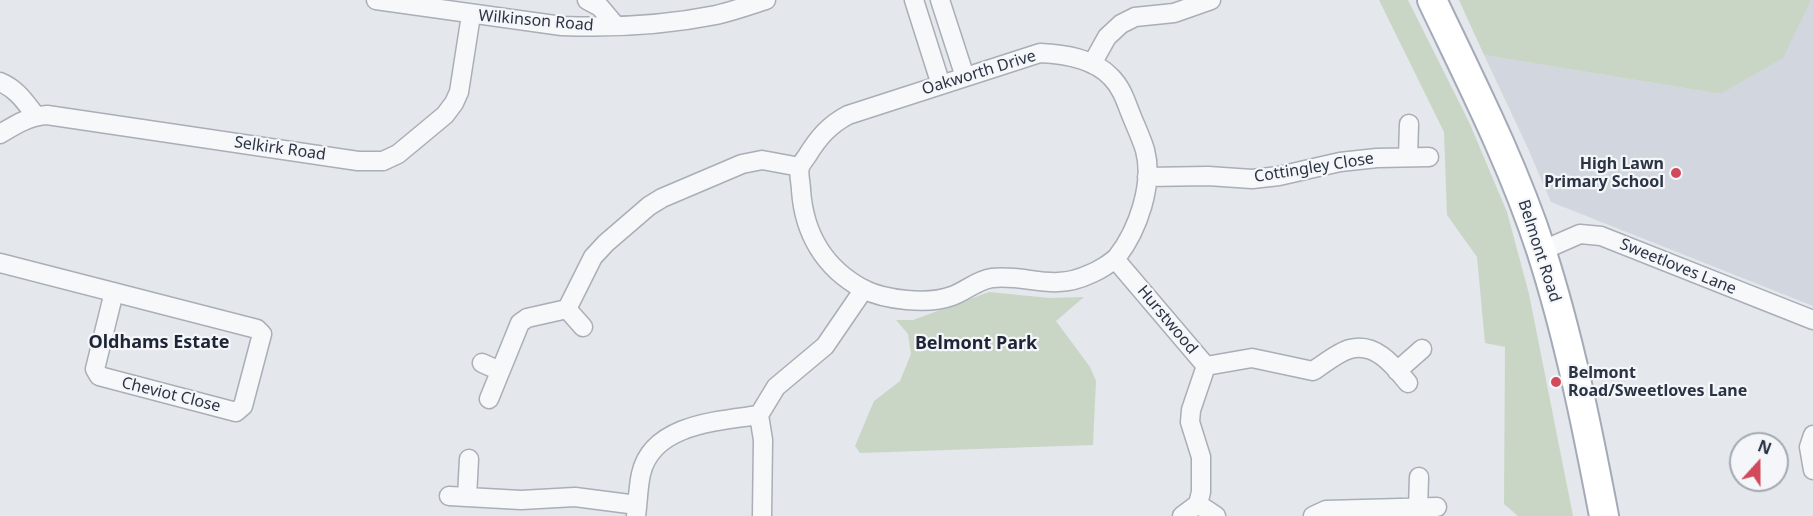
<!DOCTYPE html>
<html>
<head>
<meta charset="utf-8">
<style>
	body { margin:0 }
	#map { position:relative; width:1813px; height:516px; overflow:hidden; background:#e4e7ec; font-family:"Noto Sans",sans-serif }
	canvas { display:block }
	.north { position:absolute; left:1729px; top:432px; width:60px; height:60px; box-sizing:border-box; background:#f4f6f9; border:2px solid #a4a8b1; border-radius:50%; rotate:21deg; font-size:16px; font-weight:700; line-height:24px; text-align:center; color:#2b3445 }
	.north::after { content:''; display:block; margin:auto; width:21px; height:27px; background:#d1495b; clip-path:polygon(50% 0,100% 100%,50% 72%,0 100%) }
</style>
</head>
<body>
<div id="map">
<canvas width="1813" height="516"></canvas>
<div class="north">N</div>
</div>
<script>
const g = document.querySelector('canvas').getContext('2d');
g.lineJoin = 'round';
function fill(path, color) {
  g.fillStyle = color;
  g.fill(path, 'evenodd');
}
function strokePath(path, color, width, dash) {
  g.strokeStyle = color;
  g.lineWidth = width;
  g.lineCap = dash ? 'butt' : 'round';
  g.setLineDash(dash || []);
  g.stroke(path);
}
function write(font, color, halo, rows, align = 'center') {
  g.font = font + ' "Noto Sans",sans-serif';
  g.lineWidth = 4.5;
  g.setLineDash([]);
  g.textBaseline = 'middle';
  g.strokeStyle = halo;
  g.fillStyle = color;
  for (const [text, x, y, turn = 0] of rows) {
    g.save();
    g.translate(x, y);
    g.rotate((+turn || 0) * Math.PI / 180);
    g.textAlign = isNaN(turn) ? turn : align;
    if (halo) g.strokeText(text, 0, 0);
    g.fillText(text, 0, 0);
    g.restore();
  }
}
fill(new Path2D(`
	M 1811,0 L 1813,0 L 1813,306 L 1551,202 L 1526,144 L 1484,55 L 1720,94 Z`), '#d2d6de');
fill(new Path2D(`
	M 1379,0 L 1408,0 L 1469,122 L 1507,212 L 1529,294 L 1573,516 L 1518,516 L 1504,504 L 1505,347 L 1485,343 L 1477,257 L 1447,215 L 1444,132 Z
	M 1459,0 L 1811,0 L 1783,58 L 1720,94 L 1484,55 Z
	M 989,292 L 1049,298 L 1084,297 L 1056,321 L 1090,367 L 1096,381 L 1093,445 L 860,453 L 855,446 L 874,401 L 900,381 L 911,354 L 908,334 L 896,320 L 913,320 Z`), '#c9d6c5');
const minor = new Path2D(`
	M 376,0 L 562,26 C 613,28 666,25 716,15 C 733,11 750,5 766,0
	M 587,0 L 600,7 L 616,26
	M 914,0 L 941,85
	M 940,0 L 965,77
	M 1040,53 C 1064,54 1093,58 1111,77 C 1121,87 1125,99 1130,112 C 1135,125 1141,137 1145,150 C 1154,184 1138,230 1117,257 C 1111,263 1098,271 1090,274 C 1052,292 1028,274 992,278 C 977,280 966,291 952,296 C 928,305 885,300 863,289 C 824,268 804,233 801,190 C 801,183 798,174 800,167 C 801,164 805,159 807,156 C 818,138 829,125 848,115 Z
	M 1092,64 L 1107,37 L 1121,24 L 1135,17 L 1174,13 L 1211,0
	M 0,82 C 17,89 25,102 36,116
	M 0,134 C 15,125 29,116 47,115 L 358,161 L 383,161 L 398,154 L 445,115 L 454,103 L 459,92 L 471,15
	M 1408,157 L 1409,124
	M 1147,177 L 1208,176 L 1252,179 L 1279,176 L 1340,162 L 1377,158 L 1429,157
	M 1541,251 L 1580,234 L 1601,236 L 1813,320
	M 1115,259 L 1206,366 L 1191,410 L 1190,422 L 1201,457 L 1201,492 L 1198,504 L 1182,516
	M 0,263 L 257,329 L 262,334 L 243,406 L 236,412 L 99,376 L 95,369 L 114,292
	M 567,309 L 583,327
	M 482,363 L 500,371
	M 1206,366 L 1252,358 L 1313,371 C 1324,364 1338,352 1350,349 C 1376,342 1394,366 1408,383
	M 1397,371 L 1422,349
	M 489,399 L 520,323 L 527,318 L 567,309 L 593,257 L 606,243 L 649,206 L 662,198 L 742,164 L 762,160 L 800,167
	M 1813,435 L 1809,447 L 1813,470
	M 449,496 L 521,500 L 575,497 L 637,505
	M 467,497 L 469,459
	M 1198,504 L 1216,516
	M 1418,508 L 1419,477
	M 636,516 C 638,502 638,487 641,474 C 652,424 718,421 759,415
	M 762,516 L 763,440 L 759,415 L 776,387 L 825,346 L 864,289
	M 1313,516 L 1326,510 L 1437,507`);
const primary = new Path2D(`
	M 1432,0 C 1471,82 1513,164 1541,250 C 1569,337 1587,427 1604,516`);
strokePath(minor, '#a9aeb7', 21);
strokePath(primary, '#a3abb8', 32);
strokePath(minor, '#f7f8fa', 18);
strokePath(primary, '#fff', 28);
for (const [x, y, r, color] of [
	[1676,173,6,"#d1495b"],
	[1556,382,6,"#d1495b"]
]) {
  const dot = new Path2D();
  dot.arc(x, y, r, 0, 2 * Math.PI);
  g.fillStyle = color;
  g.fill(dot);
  strokePath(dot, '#f4f6f9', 2);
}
write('16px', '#2b3445', '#f4f6f9', [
	["Wilkinson Road",536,21,5],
	["Oakworth Drive",979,73,-17],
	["Selkirk Road",280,149,8],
	["Cottingley Close",1314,168,-9],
	["Belmont Road",1539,251,72],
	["Sweetloves Lane",1678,267,22],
	["Hurstwood",1167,320,50],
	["Cheviot Close",171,395,14]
]);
write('bold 16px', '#2b3445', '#f4f6f9', [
	["High Lawn",1664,164],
	["Primary School",1664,182],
	["Belmont",1568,373,"left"],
	["Road/Sweetloves Lane",1568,391,"left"]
], 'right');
write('bold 18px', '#1d2536', '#f4f6f9', [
	["Oldhams Estate",159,343],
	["Belmont Park",976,344]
]);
</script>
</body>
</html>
